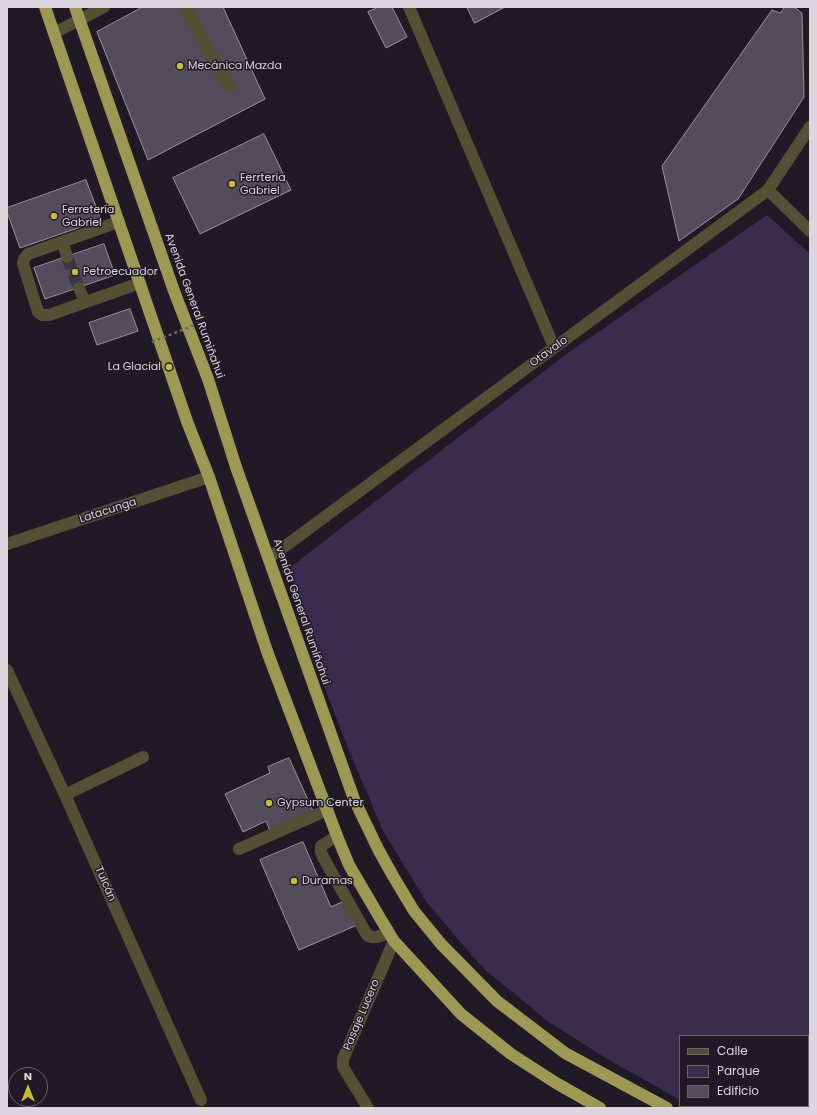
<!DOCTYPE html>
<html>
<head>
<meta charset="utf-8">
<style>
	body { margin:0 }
	#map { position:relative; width:817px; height:1115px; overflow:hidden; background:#1f1a25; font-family:Poppins,sans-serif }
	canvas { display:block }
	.frame { position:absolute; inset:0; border:8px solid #d9d6de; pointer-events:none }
	.legend { position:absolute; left:679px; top:1035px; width:130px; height:72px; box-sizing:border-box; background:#1f1a25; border:1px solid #69656f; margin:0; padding:5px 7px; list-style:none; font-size:12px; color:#d9d6de }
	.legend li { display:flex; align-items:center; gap:8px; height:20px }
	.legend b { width:20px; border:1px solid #69656f }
	.north { position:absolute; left:8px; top:1067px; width:40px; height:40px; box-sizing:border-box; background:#1f1a25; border:1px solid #69656f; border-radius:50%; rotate:0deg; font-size:11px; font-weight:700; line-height:16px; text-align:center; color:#d9d6de }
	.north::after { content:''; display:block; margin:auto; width:14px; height:18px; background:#c5bc3d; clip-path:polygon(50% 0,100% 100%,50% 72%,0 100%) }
</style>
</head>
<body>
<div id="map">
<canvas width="817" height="1115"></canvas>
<div class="frame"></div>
<ul class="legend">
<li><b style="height:5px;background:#525136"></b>Calle</li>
<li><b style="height:11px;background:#392c4c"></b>Parque</li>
<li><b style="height:11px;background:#514d5a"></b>Edificio</li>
</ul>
<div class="north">N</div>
</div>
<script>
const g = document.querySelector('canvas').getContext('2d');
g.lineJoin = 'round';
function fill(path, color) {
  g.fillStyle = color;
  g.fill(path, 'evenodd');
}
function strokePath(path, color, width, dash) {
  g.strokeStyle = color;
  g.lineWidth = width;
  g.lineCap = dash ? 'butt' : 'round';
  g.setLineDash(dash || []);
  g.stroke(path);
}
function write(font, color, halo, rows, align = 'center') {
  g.font = font + ' Poppins,sans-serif';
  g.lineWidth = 3;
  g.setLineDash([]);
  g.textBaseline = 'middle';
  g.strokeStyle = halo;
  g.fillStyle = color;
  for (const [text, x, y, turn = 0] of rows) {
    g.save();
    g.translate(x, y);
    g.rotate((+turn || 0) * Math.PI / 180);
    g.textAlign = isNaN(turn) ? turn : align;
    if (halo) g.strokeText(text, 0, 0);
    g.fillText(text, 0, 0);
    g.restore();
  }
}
fill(new Path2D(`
	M 767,215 L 810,254 L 810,1108 L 697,1108 L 693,1106 L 808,1106 L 808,1036 L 680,1036 L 680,1100 L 607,1059 L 546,1020 L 483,968 L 427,903 L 383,831 L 348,748 L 327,694 L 304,624 L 288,569 L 565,355 Z`), '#392c4c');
const building = new Path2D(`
	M 143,7 L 223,7 L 265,99 L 148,160 L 97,32 Z
	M 379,7 L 392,7 L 407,37 L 386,48 L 368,12 Z
	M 467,7 L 505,7 L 475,23 Z
	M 785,7 L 794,7 L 802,13 L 804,97 L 738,199 L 679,241 L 662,166 L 772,10 L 780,13 Z
	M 264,134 L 291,190 L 200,234 L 173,178 Z
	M 86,180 L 101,220 L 20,248 L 7,212 L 7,208 Z
	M 104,244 L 115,275 L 45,299 L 34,268 Z
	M 130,309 L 138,331 L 97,345 L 89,323 Z
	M 289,758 L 313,811 L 270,831 L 266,821 L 243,832 L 225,794 L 270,773 L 268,767 Z
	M 303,842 L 331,907 L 344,901 L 355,926 L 299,950 L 260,860 Z`);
fill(building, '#514d5a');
strokePath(building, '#9893a1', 1);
strokePath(new Path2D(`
	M 67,257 L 79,288`), '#3b3641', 12, [12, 6]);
strokePath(new Path2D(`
	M 185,7 L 229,87
	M 409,7 L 554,347
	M 54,33 L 104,7
	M 768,190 L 810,231
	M 118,222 L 28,254 L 24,259 L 23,264 L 38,312 L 42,315 L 49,315 L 140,283
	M 63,242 L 67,257
	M 79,288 L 85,302
	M 7,544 L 209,477
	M 269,558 L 768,190 L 810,127
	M 7,670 L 65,795 L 201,1100
	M 65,795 L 143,757
	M 337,836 L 321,846 L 321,852 L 323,857 L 367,935 C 374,940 382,935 389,933
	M 239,849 L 316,815 L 327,809
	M 368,1108 L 343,1067 L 343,1059 L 394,941`), '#525136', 12);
strokePath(new Path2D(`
	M 45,7 L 188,424 L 209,477 L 268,654 L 337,836 L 349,865 L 380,918 L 394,941 L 461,1014 L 511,1054 L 556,1083 L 600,1108
	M 75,7 L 174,291 L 208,379 L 236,467 L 354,799 L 378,849 L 393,876 L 414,911 L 441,944 L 497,1001 L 565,1053 L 667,1108`), '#9d9954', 12);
strokePath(new Path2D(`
	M 152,342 L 202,322`), '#6b6771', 2.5, [3, 3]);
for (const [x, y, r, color] of [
	[180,66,4,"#c5bc3d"],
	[232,184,4,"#c5bc3d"],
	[54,216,4,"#c5bc3d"],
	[75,272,4,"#c5bc3d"],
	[169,367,4,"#c5bc3d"],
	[269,803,4,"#c5bc3d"],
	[294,881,4,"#c5bc3d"]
]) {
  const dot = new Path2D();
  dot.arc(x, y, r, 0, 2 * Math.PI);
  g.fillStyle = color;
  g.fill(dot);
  strokePath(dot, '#1f1a25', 1.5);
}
write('11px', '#d9d6de', '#1f1a25', [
	["Mecánica Mazda",188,66],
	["Ferrtería",240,178],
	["Gabriel",240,191],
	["Ferretería",62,210],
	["Gabriel",62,223],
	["Petroecuador",83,272],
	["La Glacial",161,367,"right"],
	["Gypsum Center",277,803],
	["Duramas",302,881]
], 'left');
write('11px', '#d9d6de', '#1f1a25', [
	["Avenida General Rumiñahui",194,306,70],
	["Otavalo",549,352,-36],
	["Latacunga",108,511,-18],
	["Avenida General Rumiñahui",301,612,71],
	["Tulcán",105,884,66],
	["Pasaje Lucero",362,1015,-67]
]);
</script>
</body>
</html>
